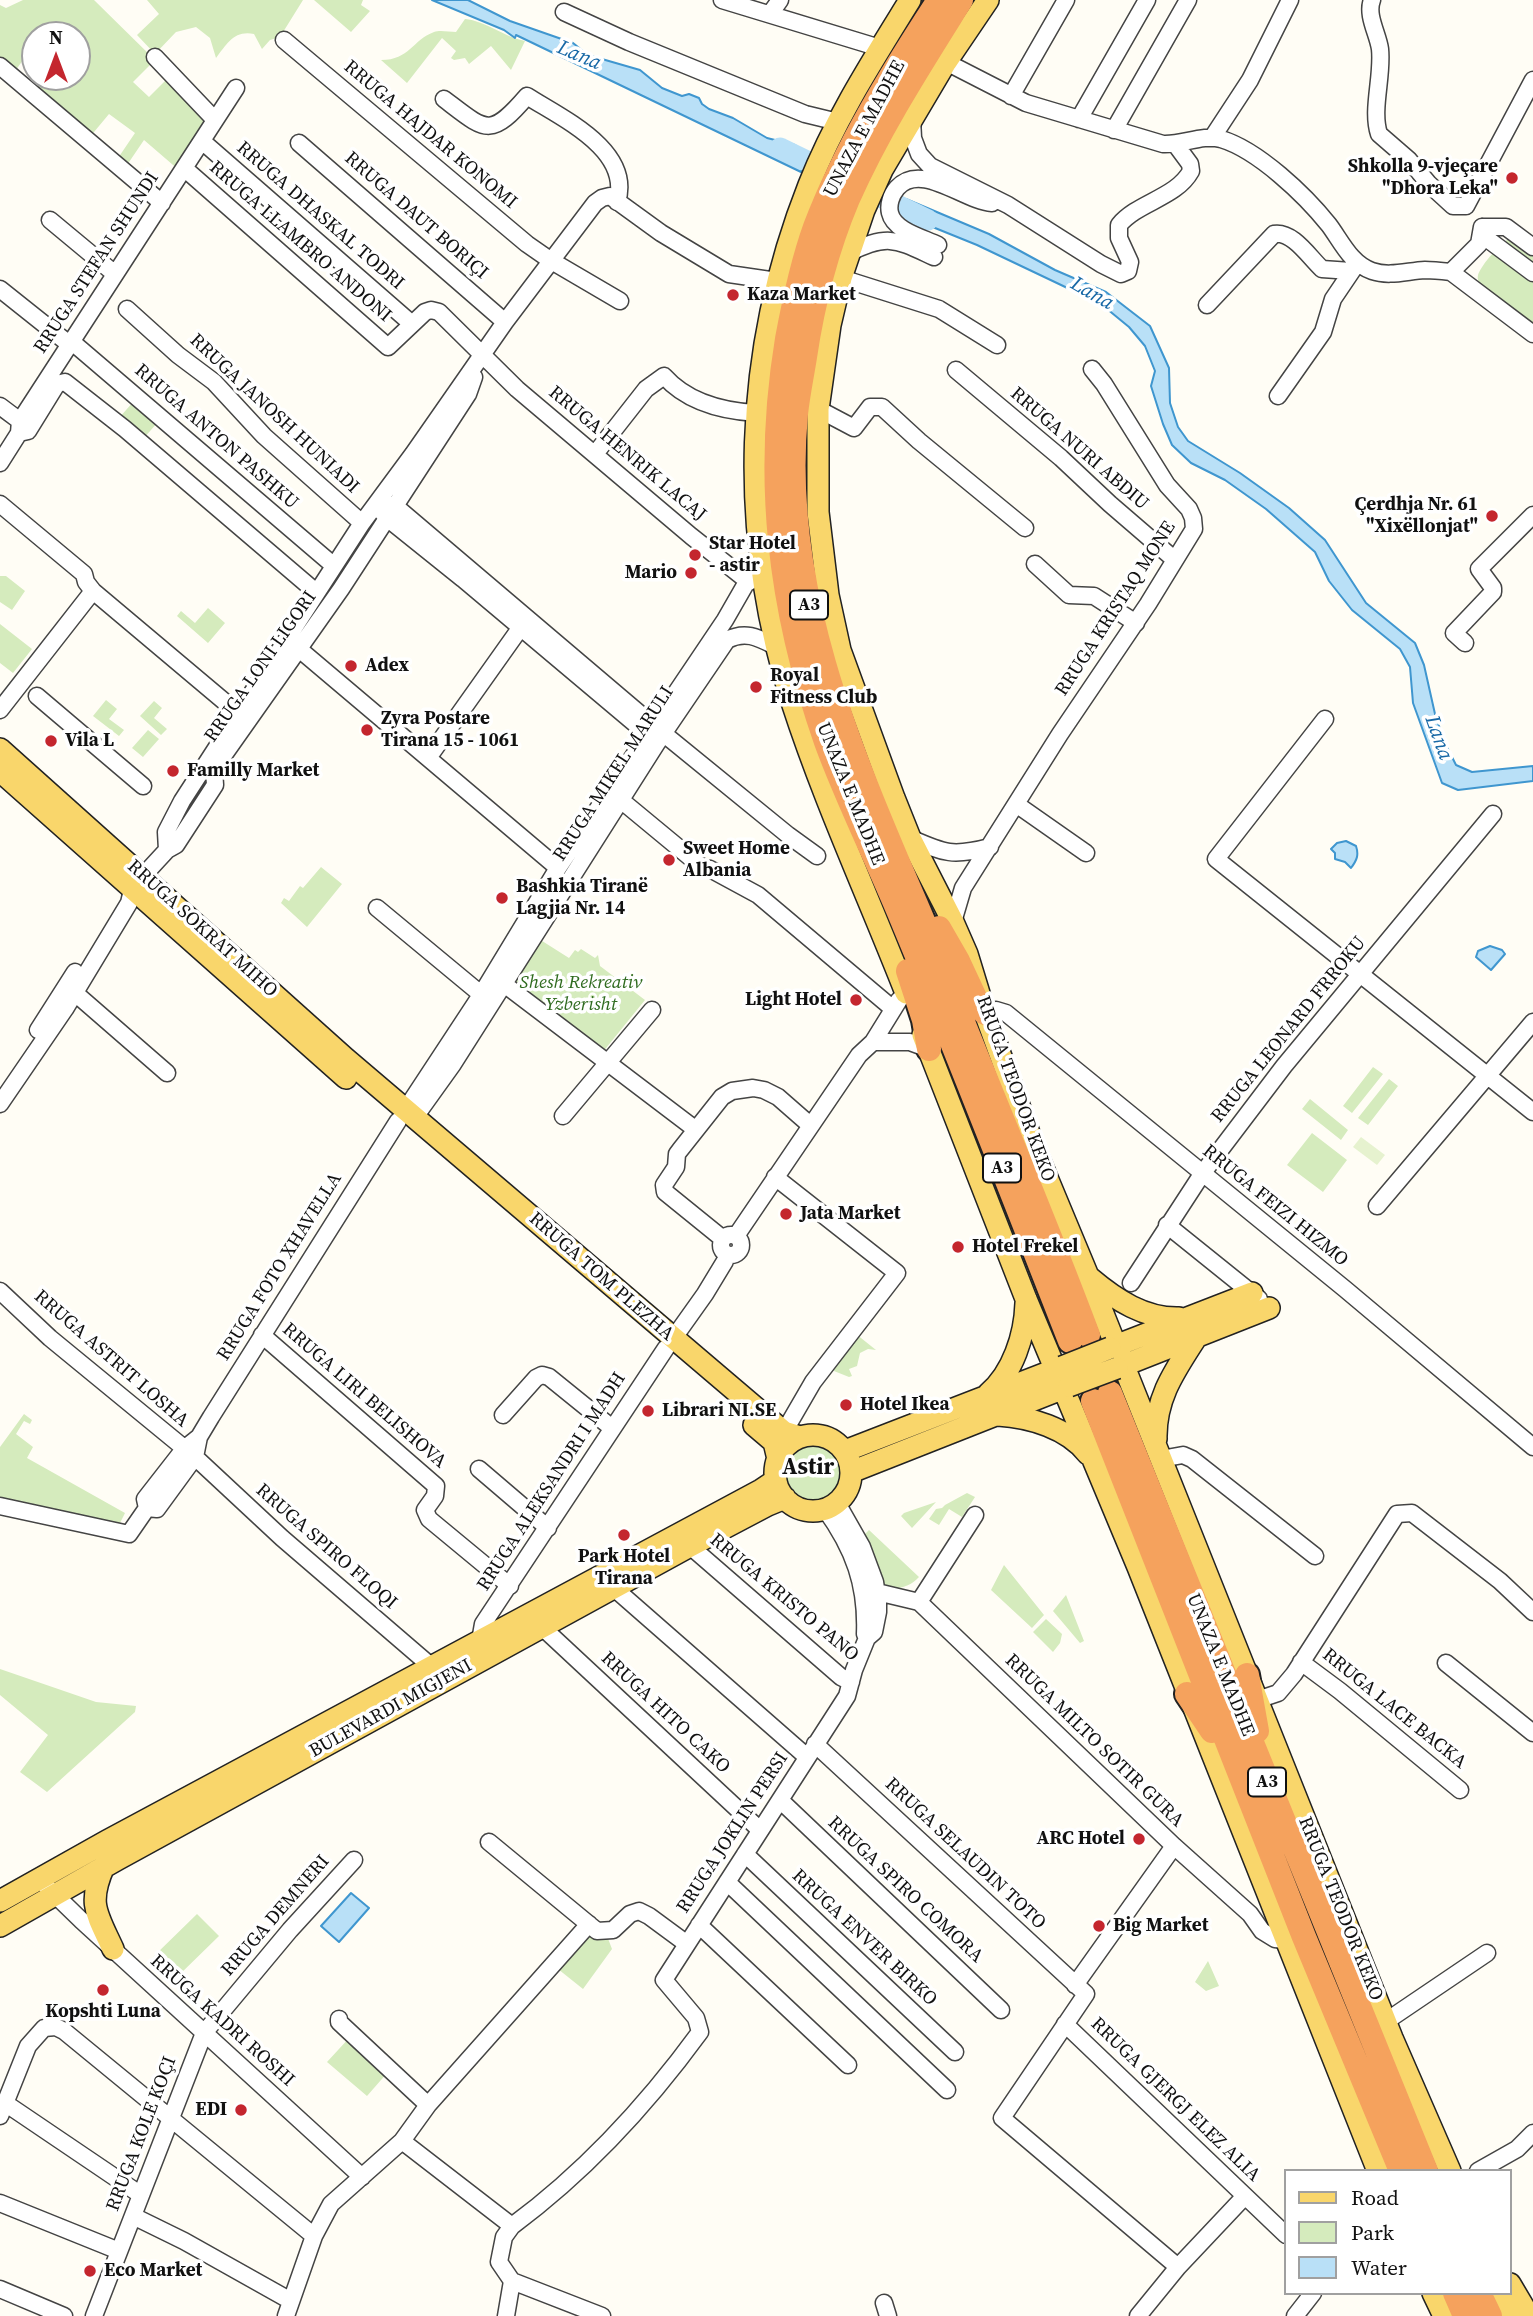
<!DOCTYPE html>
<html>
<head>
<meta charset="utf-8">
<style>
	body { margin:0 }
	#map { position:relative; width:1533px; height:2316px; overflow:hidden; background:#fffdf5; font-family:"Source Serif 4",serif }
	canvas { display:block }
	.legend { position:absolute; left:1284px; top:2169px; width:228px; height:126px; box-sizing:border-box; background:#fff; border:2px solid #a0a0a0; margin:0; padding:9px 12px; list-style:none; font-size:21px; color:#111 }
	.legend li { display:flex; align-items:center; gap:14px; height:35px }
	.legend b { width:35px; border:2px solid #a0a0a0 }
	.north { position:absolute; left:21px; top:21px; width:70px; height:70px; box-sizing:border-box; background:#fff; border:2px solid #a0a0a0; border-radius:50%; rotate:0deg; font-size:19px; font-weight:700; line-height:28px; text-align:center; color:#111 }
	.north::after { content:''; display:block; margin:auto; width:24px; height:32px; background:#c4262e; clip-path:polygon(50% 0,100% 100%,50% 72%,0 100%) }
</style>
</head>
<body>
<div id="map">
<canvas width="1533" height="2316"></canvas>
<ul class="legend">
<li><b style="height:9px;background:#f9d66b"></b>Road</li>
<li><b style="height:19px;background:#d5ebbd"></b>Park</li>
<li><b style="height:19px;background:#b9e0f7"></b>Water</li>
</ul>
<div class="north">N</div>
</div>
<script>
const g = document.querySelector('canvas').getContext('2d');
g.lineJoin = 'round';
function fill(path, color) {
  g.fillStyle = color;
  g.fill(path, 'evenodd');
}
function strokePath(path, color, width, dash) {
  g.strokeStyle = color;
  g.lineWidth = width;
  g.lineCap = dash ? 'butt' : 'round';
  g.setLineDash(dash || []);
  g.stroke(path);
}
function write(font, color, halo, rows, align = 'center') {
  g.font = font + ' "Source Serif 4",serif';
  g.lineWidth = 7;
  g.setLineDash([]);
  g.textBaseline = 'middle';
  g.strokeStyle = halo;
  g.fillStyle = color;
  for (const [text, x, y, turn = 0] of rows) {
    g.save();
    g.translate(x, y);
    g.rotate((+turn || 0) * Math.PI / 180);
    g.textAlign = isNaN(turn) ? turn : align;
    if (halo) g.strokeText(text, 0, 0);
    g.fillText(text, 0, 0);
    g.restore();
  }
}
fill(new Path2D(`
	M 23,0 L 94,0 L 155,60 L 133,82 L 149,97 L 169,77 L 209,116 L 180,171 L 144,140 L 125,168 L 116,161 L 135,133 L 109,114 L 89,138 L 28,87 L 36,77 L 77,77 L 77,35 L 35,35 L 35,47 L 33,46 L 13,74 L 0,62 L 0,5 L 6,8 Z
	M 147,0 L 303,0 L 280,37 L 270,40 L 262,49 L 254,34 C 234,30 227,44 216,58 L 210,38 L 196,27 L 176,32 L 155,54 L 137,35 L 159,14 Z
	M 314,0 L 363,0 L 361,5 L 370,11 L 351,32 Z
	M 465,19 C 486,21 504,37 525,41 L 511,70 L 491,46 L 469,64 L 465,58 L 454,60 L 451,58 L 456,51 L 442,38 L 407,83 L 381,60 C 410,60 412,40 434,32 C 440,30 449,32 456,32 Z
	M 1511,238 L 1533,252 L 1533,325 L 1481,287 C 1479,282 1477,280 1478,275 C 1481,265 1502,241 1511,238 Z
	M 134,401 L 158,422 L 143,439 L 119,418 Z
	M 0,576 L 6,576 L 25,591 L 12,610 L 0,602 Z
	M 208,608 L 225,623 L 208,643 L 177,616 L 181,611 L 195,623 Z
	M 0,624 L 32,649 L 13,673 L 0,663 Z
	M 106,700 L 117,709 L 109,719 L 124,730 L 119,736 L 93,716 Z
	M 154,701 L 162,708 L 154,718 L 167,729 L 161,735 L 140,716 Z
	M 148,730 L 159,739 L 143,757 L 132,748 Z
	M 321,867 L 342,884 L 307,927 L 281,903 L 284,898 L 289,901 L 300,886 L 303,888 Z
	M 539,939 L 569,958 L 575,950 L 578,952 L 581,949 L 595,958 L 598,955 L 600,966 L 645,1000 L 602,1053 L 514,984 L 514,978 Z
	M 1373,1067 L 1383,1074 L 1352,1113 L 1343,1106 Z
	M 1389,1079 L 1398,1086 L 1368,1125 L 1358,1118 Z
	M 1310,1099 L 1348,1130 L 1341,1140 L 1302,1109 Z
	M 1312,1133 L 1347,1160 L 1323,1192 L 1287,1165 Z
	M 856,1334 L 876,1350 L 868,1349 L 860,1353 L 857,1366 L 849,1369 L 852,1376 L 849,1377 L 834,1371 L 833,1366 Z
	M 24,1414 L 32,1420 L 30,1424 L 24,1421 L 16,1434 L 33,1447 L 27,1458 L 125,1513 L 120,1523 L 110,1528 L 0,1501 L 0,1447 Z
	M782 1474a31 31 0 1 1 62 0a31 31 0 1 1-62 0Z
	M 967,1493 L 975,1497 L 962,1517 L 949,1509 L 939,1525 L 929,1519 L 936,1509 L 942,1508 L 945,1505 Z
	M 936,1502 L 912,1528 L 901,1516 L 904,1513 Z
	M 869,1530 L 919,1577 C 910,1587 896,1591 883,1586 L 864,1535 Z
	M 1004,1565 L 1044,1615 L 1032,1628 L 991,1590 Z
	M 1066,1595 L 1084,1641 L 1080,1643 L 1053,1611 Z
	M 1046,1619 L 1062,1634 L 1060,1643 L 1053,1652 L 1033,1632 Z
	M 0,1669 L 96,1702 L 136,1706 L 135,1712 L 47,1792 L 20,1772 L 48,1735 L 0,1695 Z
	M 197,1914 L 219,1936 L 175,1979 L 153,1957 Z
	M 589,1934 L 607,1936 L 612,1949 L 583,1989 L 558,1969 Z
	M 1208,1961 L 1219,1986 L 1206,1991 L 1195,1982 Z
	M 350,2037 L 388,2072 L 367,2096 L 327,2062 Z`), '#d5ebbd');
fill(new Path2D(`
	M 1361,1137 L 1385,1155 L 1377,1165 L 1353,1147 Z`), '#e6f2cf');
const water = new Path2D(`
	M 432,0 L 468,0 L 510,21 L 573,43 L 588,55 L 640,70 L 662,88 L 682,96 L 689,94 L 699,98 L 702,104 L 709,109 L 733,118 L 767,138 L 795,145 L 809,156 L 801,172 L 516,35 L 515,38 L 504,30 Z
	M 906,199 L 989,234 L 1055,270 L 1106,292 L 1150,326 L 1169,368 L 1170,403 L 1178,427 L 1188,441 L 1240,473 L 1289,508 L 1325,540 L 1366,603 L 1415,643 L 1424,665 L 1435,714 L 1444,741 L 1456,765 L 1472,772 L 1533,766 L 1533,781 L 1458,790 L 1442,783 L 1413,703 L 1410,667 L 1400,649 L 1352,610 L 1329,581 L 1315,552 L 1266,509 L 1225,480 L 1191,463 L 1172,445 L 1163,424 L 1151,386 L 1155,371 L 1145,346 L 1129,327 L 1101,304 L 977,245 L 898,213 Z
	M 1346,841 L 1356,846 C 1359,855 1357,860 1351,868 L 1345,862 L 1335,859 L 1335,853 L 1331,849 L 1337,843 Z
	M 1490,946 L 1502,950 L 1505,954 L 1491,970 L 1476,957 L 1478,951 Z
	M 351,1893 L 369,1908 L 339,1942 L 321,1926 Z`);
fill(water, '#b9e0f7');
strokePath(water, '#3f96cf', 2);
strokePath(new Path2D(`
	M 780,148 L 928,220`), '#b9e0f7', 21);
const minor = new Path2D(`
	M 722,0 L 880,48
	M 1372,0 C 1366,15 1378,34 1380,49 C 1383,76 1371,110 1379,134 L 1409,160 L 1429,184 L 1453,206 L 1466,206
	M 564,12 L 629,42 L 805,114 L 838,122
	M 770,14 L 780,0
	M 284,40 L 527,244 L 550,260 L 620,301
	M 155,57 L 215,120
	M 946,62 L 1026,103 L 1163,144 C 1183,145 1202,134 1221,139 C 1258,150 1305,195 1329,225 C 1341,241 1351,264 1372,271 C 1389,277 1407,271 1425,270 C 1433,270 1442,271 1451,272
	M 0,66 L 162,203
	M 1011,96 L 1066,0
	M 444,99 C 486,131 490,139 527,96 C 561,118 633,150 617,202
	M 912,118 L 913,138 L 919,154 L 930,166 L 1008,205 L 1101,264 L 1121,274 L 1128,271 L 1130,262 L 1119,238 L 1119,225 C 1138,202 1176,198 1191,171 L 1190,164 L 1176,145
	M 1079,119 L 1147,0
	M 1114,130 L 1188,0
	M 1212,138 L 1250,80 L 1290,0
	M 202,141 L 412,324
	M 299,143 L 505,322
	M 184,168 L 388,347 L 425,312 L 431,310 L 439,312 L 517,389 L 691,536 L 749,582
	M 1466,206 L 1533,80
	M 50,220 L 115,274
	M 1482,227 L 1506,227 L 1533,247
	M 1482,235 L 1533,273
	M 938,245 C 924,238 894,231 890,213 C 888,205 891,195 897,188 C 921,161 964,201 992,203
	M 849,253 C 888,233 897,240 934,257
	M 1451,272 L 1533,334
	M 1451,272 L 1479,244 L 1482,227
	M 841,278 L 939,309 L 997,345
	M 0,289 L 69,344
	M 1207,305 L 1274,234 C 1293,231 1309,257 1322,269 L 1351,271
	M 127,309 L 178,355 L 214,382 L 264,436 L 362,523
	M 71,341 L 333,565
	M 956,370 L 1061,458 L 1110,504 L 1175,560
	M 1278,396 L 1323,332 L 1333,299 L 1356,265
	M 0,406 L 20,421
	M 818,409 L 854,428 L 870,407 L 882,407 L 919,441 L 1025,528
	M 19,433 L 28,431 L 57,384 L 65,382 L 125,429 L 316,592
	M 595,454 L 646,389 L 664,376 C 687,402 722,411 756,413
	M 0,463 L 19,433 L 20,421 L 236,88
	M 0,504 L 84,574 L 86,582 L 93,591 L 238,713
	M 386,505 L 394,506 L 401,511 L 653,725 L 788,835 L 817,856
	M 382,512 L 387,518 L 463,579 L 652,738
	M 1035,564 L 1069,595 L 1094,596 L 1136,623
	M 1465,643 L 1454,633 L 1493,592 L 1493,588 L 1479,569 L 1533,515
	M 299,649 L 558,868
	M 37,696 L 143,786
	M 0,710 L 93,591
	M 1325,719 L 1216,859 L 1533,1112
	M 428,758 L 521,627
	M 622,801 L 703,868 L 710,869 L 758,895 L 892,1008
	M 1016,804 L 1086,853
	M 910,838 C 944,853 952,857 990,847
	M 167,850 L 166,832 L 182,801 L 362,523 L 413,454 L 505,322 L 595,203 L 602,198 L 610,196 L 661,233 L 729,274 L 777,281
	M 143,876 L 167,850 L 176,845 L 215,785 L 214,769 L 341,589 L 468,394 L 474,377
	M 377,908 L 488,1000
	M 953,922 L 963,888 L 1060,734 L 1148,604 L 1194,529 L 1193,518 L 1189,509 L 1167,485 L 1104,384 L 1092,369
	M 504,984 L 695,1129
	M 75,993 L 167,1073
	M 985,1013 L 996,1010 L 1006,1013 L 1345,1289 L 1533,1447
	M 38,1030 L 75,972
	M 873,1042 L 910,1042 L 929,1049
	M 0,1104 L 65,1009 L 129,903 L 132,890
	M 406,1109 L 481,995 L 558,868 L 725,620 L 752,573
	M 563,1116 L 652,1010
	M 415,1117 L 453,1064 L 657,743 L 727,640 C 746,630 759,638 777,647
	M 775,1177 L 897,1273 L 813,1382 L 784,1432
	M 1377,1206 L 1533,1022
	M 1167,1225 L 1259,1299
	M721 1245a10 10 0 1 1 20 0a10 10 0 1 1-20 0Z
	M 736,1236 L 859,1055 L 873,1042 L 899,1000
	M 723,1239 L 665,1192 L 664,1185 L 676,1167 L 677,1154 L 680,1150 L 722,1097 L 732,1091 L 753,1088 L 764,1090 L 778,1097 L 810,1125
	M 1131,1283 L 1202,1174 L 1284,1066 L 1493,814
	M 0,1291 L 50,1338 L 195,1457 L 282,1538 L 432,1667
	M 262,1335 L 436,1486 L 435,1496 L 425,1510 L 429,1519 L 510,1586
	M 673,1339 L 705,1294 L 725,1261
	M 503,1415 L 536,1378 L 542,1375 L 549,1377 L 612,1428
	M 199,1437 L 184,1449 L 145,1499 L 147,1508 L 157,1509 L 195,1457 L 199,1437 L 211,1417 L 398,1121
	M 1161,1459 L 1183,1455 L 1192,1459 L 1315,1556
	M 479,1469 L 548,1528
	M 0,1506 L 129,1534 L 147,1508
	M 825,1509 C 854,1549 867,1585 865,1634 L 867,1638
	M 690,1546 L 841,1677 L 851,1682
	M 614,1588 L 807,1757
	M 864,1594 L 877,1592 L 919,1602 L 1174,1846 L 1250,1914 L 1262,1931 L 1275,1939 L 1285,1940
	M 919,1602 L 975,1515
	M 542,1627 L 760,1830
	M 480,1641 L 483,1624 L 666,1348
	M 1301,1662 L 1340,1691 L 1460,1790
	M 1446,1663 L 1533,1733
	M 1257,1700 L 1278,1693 L 1294,1674 L 1397,1514 L 1412,1513 L 1500,1581 L 1533,1612
	M 815,1744 L 1086,1994 L 1002,2118 L 1178,2267
	M 780,1800 L 1001,2010
	M 489,1842 L 597,1931 L 613,1930 L 630,1914 L 639,1911 L 649,1916 L 687,1944
	M 745,1854 L 955,2052
	M 727,1882 L 947,2090
	M 47,1887 L 81,1920 L 362,2177
	M 699,1925 L 848,2065
	M 1075,1985 L 1174,1846
	M 339,2019 L 339,2022 L 428,2105
	M 1385,2022 L 1487,1953
	M 1065,2024 L 1286,2235
	M 5,2103 L 141,2195
	M 0,2116 L 28,2046 L 44,2028 L 56,2027 L 64,2031 L 314,2236
	M 402,2141 L 512,2226
	M 1478,2171 L 1517,2149 L 1533,2133
	M 0,2203 L 119,2251
	M 133,2216 L 184,2241 L 291,2301
	M 512,2281 L 602,2316
	M 0,2289 L 64,2316
	M 884,2303 L 888,2316
	M 94,2316 L 204,2033 L 290,1930 L 354,1860
	M 286,2316 L 314,2236 L 331,2204 L 402,2141 L 428,2105 L 589,1924
	M 506,2316 L 512,2281 L 499,2262 L 504,2237 L 512,2226 C 585,2172 646,2106 700,2032 L 696,2018 L 664,1980 L 847,1696 L 854,1670 L 867,1638 L 874,1632 L 878,1612 L 878,1602 L 875,1582 L 862,1547 L 837,1503
	M 1138,2316 L 1178,2267 L 1245,2196
	M 1295,2316 L 1313,2293`);
const major = new Path2D(`
	M 988,0 L 946,62 L 882,170 L 864,210 L 841,278 L 830,325 L 818,409 L 818,512 L 828,595 L 840,650 L 894,798 L 910,838 L 953,922 L 967,954 L 985,1013 L 1033,1144 L 1088,1276 L 1392,2038 L 1450,2171
	M 0,749 L 346,1059 L 784,1432 L 800,1437
	M 0,771 L 346,1078
	M 906,993 C 868,896 824,801 792,702 C 738,532 743,352 809,185 C 835,119 873,60 910,0
	M 923,1035 L 1026,1299 L 1138,1567 L 1378,2171
	M 1090,1278 C 1116,1300 1145,1319 1179,1318
	M 1110,1348 L 1252,1293
	M 1117,1368 L 1269,1308
	M 988,1394 C 1013,1373 1025,1335 1026,1303
	M 998,1415 C 1030,1417 1068,1428 1088,1454
	M 754,1425 L 774,1442 L 778,1459
	M775 1473a38 38 0 1 1 76 0a38 38 0 1 1-76 0Z
	M 1156,1439 C 1155,1397 1176,1369 1197,1336
	M 845,1451 L 1062,1367
	M 851,1472 L 1069,1386
	M 104,1866 C 87,1904 97,1914 113,1949
	M 0,1901 L 107,1841 L 761,1490 L 776,1480
	M 0,1926 L 118,1859 L 690,1546 L 768,1505 L 785,1498
	M 1510,2284 L 1529,2316
	M 1433,2293 L 1444,2316
	M 1499,2293 L 1510,2316`);
const highway = new Path2D(`
	M 939,0 C 892,72 846,146 815,227 C 802,263 794,301 787,339 C 764,478 779,608 826,742 C 849,805 880,865 905,927 C 962,1064 1016,1203 1070,1341
	M 961,0 C 921,64 879,129 848,199 C 827,249 813,303 805,357 C 802,376 798,395 796,414 C 779,589 851,753 918,909 C 937,953 953,998 971,1042 C 1010,1139 1051,1236 1088,1335
	M 939,928 L 958,961 L 978,1004 L 985,1013
	M 908,971 L 924,1020 L 929,1049
	M 1110,1393 L 1426,2171
	M 1093,1401 L 1304,1937 L 1401,2171
	M 1247,1675 L 1257,1731
	M 1187,1694 L 1212,1731
	M 1455,2293 L 1465,2316
	M 1479,2293 L 1490,2316`);
strokePath(minor, '#444', 19);
strokePath(major, '#222', 24);
strokePath(highway, '#222', 28);
strokePath(minor, '#fff', 16);
strokePath(major, '#f9d66b', 21);
strokePath(highway, '#f5a25d', 24);
const majorBridge = new Path2D(`
	M 1062,1367 L 1110,1348
	M 1069,1386 L 1117,1368`);
strokePath(majorBridge, '#222', 24, []);
strokePath(majorBridge, '#f9d66b', 21);
for (const [x, y, r, color] of [
	[1512,178,7,"#c4262e"],
	[733,295,7,"#c4262e"],
	[1492,516,7,"#c4262e"],
	[695,555,7,"#c4262e"],
	[691,573,7,"#c4262e"],
	[351,666,7,"#c4262e"],
	[756,687,7,"#c4262e"],
	[367,730,7,"#c4262e"],
	[51,741,7,"#c4262e"],
	[173,771,7,"#c4262e"],
	[669,860,7,"#c4262e"],
	[502,898,7,"#c4262e"],
	[856,1000,7,"#c4262e"],
	[786,1214,7,"#c4262e"],
	[958,1247,7,"#c4262e"],
	[846,1405,7,"#c4262e"],
	[648,1411,7,"#c4262e"],
	[624,1535,7,"#c4262e"],
	[1139,1839,7,"#c4262e"],
	[1099,1926,7,"#c4262e"],
	[103,1990,7,"#c4262e"],
	[241,2110,7,"#c4262e"],
	[90,2271,7,"#c4262e"]
]) {
  const dot = new Path2D();
  dot.arc(x, y, r, 0, 2 * Math.PI);
  g.fillStyle = color;
  g.fill(dot);
  strokePath(dot, '#fff', 2.5);
}
for (const [x, y, w] of [
	[809,605,38],
	[1002,1168,38],
	[1267,1782,38]
]) {
  const box = new Path2D();
  box.roundRect(x - w / 2, y - 14.5, w, 29, 5);
  g.fillStyle = '#fff';
  g.fill(box);
  strokePath(box, '#111', 2);
}
write('bold 18px', '#111', null, [
	["A3",809,605],
	["A3",1002,1168],
	["A3",1267,1782]
]);
write('19px', '#111', '#fff', [
	["UNAZA E MADHE",865,129,-62],
	["RRUGA HAJDAR KONOMI",430,135,40],
	["RRUGA DHASKAL TODRI",320,216,41],
	["RRUGA DAUT BORIÇI",416,216,41],
	["RRUGA LLAMBRO ANDONI",300,242,41],
	["RRUGA STEFAN SHUNDI",97,263,-57],
	["RRUGA JANOSH HUNIADI",274,414,43],
	["RRUGA ANTON PASHKU",216,437,41],
	["RRUGA NURI ABDIU",1079,449,41],
	["RRUGA HENRIK LACAJ",627,454,40],
	["RRUGA KRISTAQ MONE",1116,609,-57],
	["RRUGA LONI LIGORI",261,667,-55],
	["RRUGA MIKEL MARULI",614,774,-57],
	["UNAZA E MADHE",850,794,68],
	["RRUGA SOKRAT MIHO",202,929,42],
	["RRUGA LEONARD FRROKU",1289,1030,-51],
	["RRUGA TEODOR KEKO",1015,1089,70],
	["RRUGA FEIZI HIZMO",1275,1206,39],
	["RRUGA FOTO XHAVELLA",280,1267,-58],
	["RRUGA TOM PLEZHA",601,1277,41],
	["RRUGA ASTRIT LOSHA",111,1359,41],
	["RRUGA LIRI BELISHOVA",364,1396,41],
	["RRUGA ALEKSANDRI I MADH",552,1482,-57],
	["RRUGA SPIRO FLOQI",326,1547,41],
	["RRUGA KRISTO PANO",784,1598,40],
	["UNAZA E MADHE",1220,1665,68],
	["BULEVARDI MIGJENI",391,1709,-29],
	["RRUGA LACE BACKA",1394,1709,39],
	["RRUGA HITO CAKO",665,1713,43],
	["RRUGA MILTO SOTIR GURA",1094,1741,44],
	["RRUGA JOKLIN PERSI",733,1833,-57],
	["RRUGA SELAUDIN TOTO",965,1854,43],
	["RRUGA SPIRO COMORA",905,1890,43],
	["RRUGA TEODOR KEKO",1340,1909,68],
	["RRUGA DEMNERI",276,1916,-49],
	["RRUGA ENVER BIRKO",864,1938,43],
	["RRUGA KADRI ROSHI",222,2021,42],
	["RRUGA GJERGJ ELEZ ALIA",1175,2100,44],
	["RRUGA KOLE KOÇI",142,2134,-69]
]);
write('bold 19px', '#111', '#fff', [
	["Shkolla 9-vjeçare",1498,167,"right"],
	["\"Dhora Leka\"",1498,189,"right"],
	["Kaza Market",747,295],
	["Çerdhja Nr. 61",1478,505,"right"],
	["\"Xixëllonjat\"",1478,527,"right"],
	["Star Hotel",709,544],
	["- astir",709,566],
	["Mario",677,573,"right"],
	["Adex",365,666],
	["Royal",770,676],
	["Fitness Club",770,698],
	["Zyra Postare",381,719],
	["Tirana 15 - 1061",381,741],
	["Vila L",65,741],
	["Familly Market",187,771],
	["Sweet Home",683,849],
	["Albania",683,871],
	["Bashkia Tiranë",516,887],
	["Lagjia Nr. 14",516,909],
	["Light Hotel",842,1000,"right"],
	["Jata Market",800,1214],
	["Hotel Frekel",972,1247],
	["Hotel Ikea",860,1405],
	["Librari NI.SE",662,1411],
	["Park Hotel",624,1557,"center"],
	["Tirana",624,1579,"center"],
	["ARC Hotel",1125,1839,"right"],
	["Big Market",1113,1926],
	["Kopshti Luna",103,2012,"center"],
	["EDI",227,2110,"right"],
	["Eco Market",104,2271]
], 'left');
write('italic 19px', '#2f6b1f', '#fff', [
	["Shesh Rekreativ",581,983],
	["Yzberisht",581,1005]
]);
write('italic 21px', '#1768a6', '#fff', [
	["Lana",579,56,23],
	["Lana",1092,294,30],
	["Lana",1438,738,70]
]);
write('bold 23px', '#111', '#fff', [
	["Astir",808,1468]
]);
</script>
</body>
</html>
